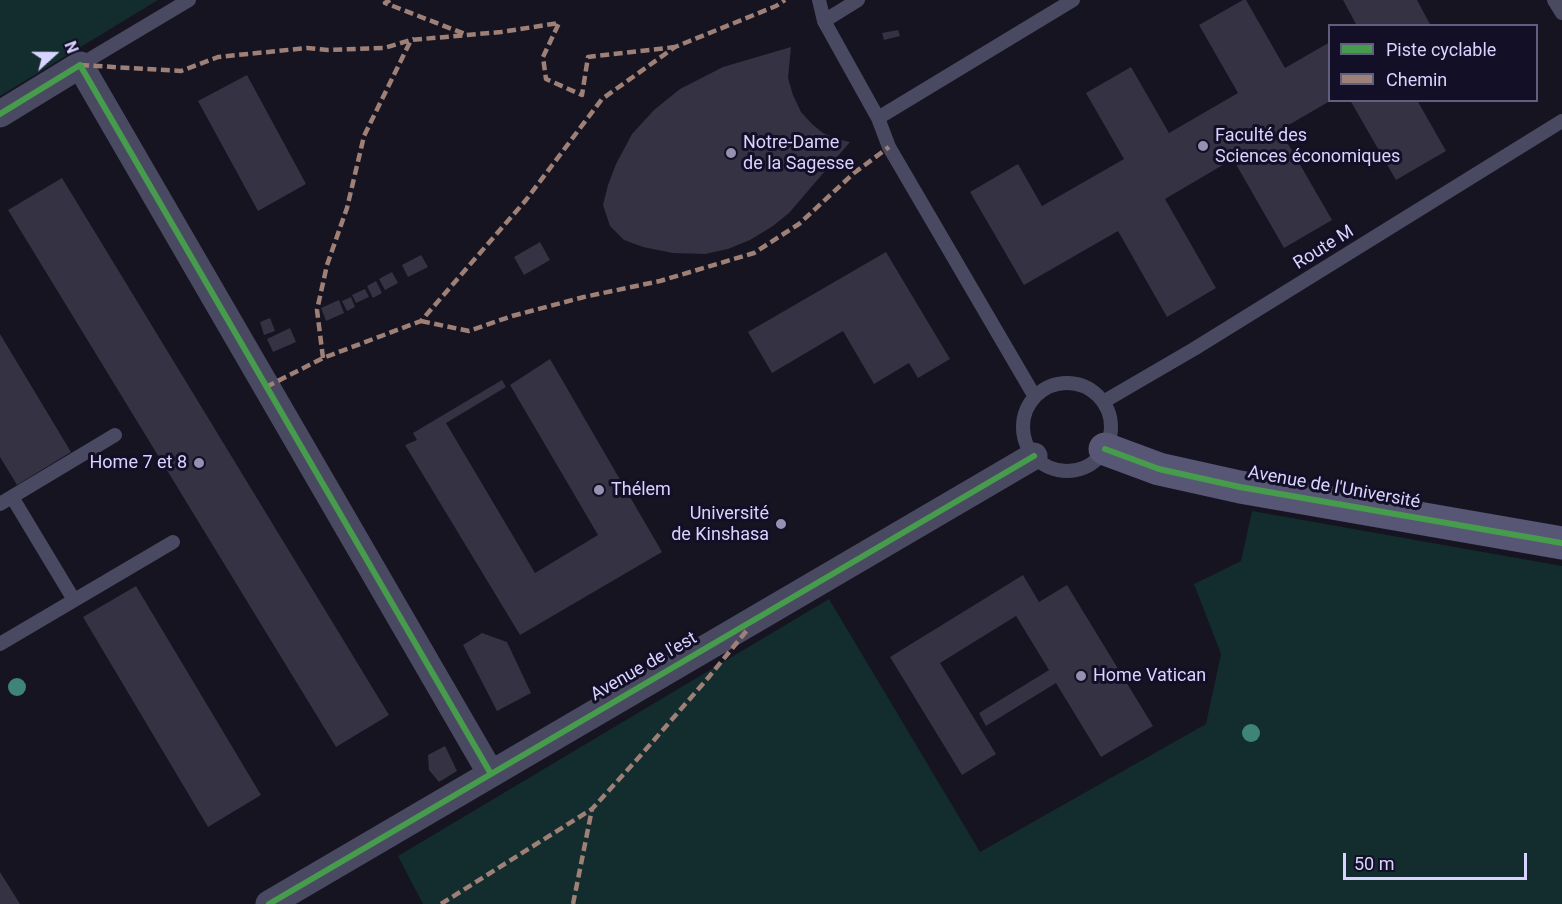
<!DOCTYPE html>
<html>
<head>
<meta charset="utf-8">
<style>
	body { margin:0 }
	#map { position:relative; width:1562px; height:904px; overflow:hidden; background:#161421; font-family:Roboto,sans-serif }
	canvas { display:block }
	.legend { position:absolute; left:1328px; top:24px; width:210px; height:78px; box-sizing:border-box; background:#130f26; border:2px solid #625e7d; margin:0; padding:8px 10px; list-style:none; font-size:18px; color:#d9d4ff }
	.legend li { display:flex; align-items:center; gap:12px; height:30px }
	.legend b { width:30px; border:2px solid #625e7d }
	.north { position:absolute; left:24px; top:24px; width:60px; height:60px; -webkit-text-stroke:4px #130f26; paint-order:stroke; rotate:69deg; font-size:16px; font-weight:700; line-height:24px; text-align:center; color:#d9d4ff }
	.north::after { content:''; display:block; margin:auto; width:21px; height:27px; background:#d9d4ff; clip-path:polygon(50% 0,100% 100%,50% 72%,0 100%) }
	.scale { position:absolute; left:1343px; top:853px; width:184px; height:27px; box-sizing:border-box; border:3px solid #d9d4ff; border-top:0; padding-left:8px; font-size:18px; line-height:21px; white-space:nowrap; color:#d9d4ff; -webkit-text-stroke:4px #130f26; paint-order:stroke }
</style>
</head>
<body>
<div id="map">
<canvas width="1562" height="904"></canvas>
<ul class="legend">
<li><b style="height:8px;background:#469c4c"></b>Piste cyclable</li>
<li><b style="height:8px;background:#9e8076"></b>Chemin</li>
</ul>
<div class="north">N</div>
<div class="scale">50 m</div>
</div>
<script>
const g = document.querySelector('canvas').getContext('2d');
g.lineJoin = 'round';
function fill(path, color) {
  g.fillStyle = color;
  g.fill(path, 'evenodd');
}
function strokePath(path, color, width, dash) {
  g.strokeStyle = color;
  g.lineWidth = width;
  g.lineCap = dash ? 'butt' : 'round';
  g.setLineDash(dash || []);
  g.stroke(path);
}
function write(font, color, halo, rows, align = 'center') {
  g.font = font + ' Roboto,sans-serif';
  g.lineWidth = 6;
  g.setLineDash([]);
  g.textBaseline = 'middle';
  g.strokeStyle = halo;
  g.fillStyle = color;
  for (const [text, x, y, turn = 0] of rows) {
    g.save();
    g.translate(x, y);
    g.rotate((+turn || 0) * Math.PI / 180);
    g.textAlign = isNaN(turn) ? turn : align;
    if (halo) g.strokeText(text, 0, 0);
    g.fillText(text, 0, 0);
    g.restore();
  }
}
fill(new Path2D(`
	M 0,0 L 158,0 L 0,96 Z
	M 1252,511 L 1562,566 L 1562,904 L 423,904 L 398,856 L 829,599 L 980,852 L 1206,724 L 1221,654 L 1194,584 L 1241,561 Z`), '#132c2d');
fill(new Path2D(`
	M 1243,0 L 1246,0 L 1285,68 L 1330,42 L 1330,101 L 1280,130 L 1332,220 L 1284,248 L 1233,159 L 1165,199 L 1216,288 L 1167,317 L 1118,231 L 1024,285 L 970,192 L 1018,164 L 1042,206 L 1124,159 L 1086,93 L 1131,67 L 1169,133 L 1238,93 L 1199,25 Z
	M 1343,0 L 1417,0 L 1431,26 L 1357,26 Z
	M 898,30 L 900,36 L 884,40 L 882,33 Z
	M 791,47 L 788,78 L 793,95 L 801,112 L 812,124 L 823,133 L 837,139 L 850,142 L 789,213 L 773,226 L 750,240 L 728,249 L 705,254 L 673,253 L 643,247 L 624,240 L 610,226 L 603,205 L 608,185 L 616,164 L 632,134 L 654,110 L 680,89 L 723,67 Z
	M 247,75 L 306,184 L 258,211 L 198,101 Z
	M 1350,100 L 1417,100 L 1446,151 L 1396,180 Z
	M 62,178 L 389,715 L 336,747 L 8,210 Z
	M 540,242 L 550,260 L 524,275 L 514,257 Z
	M 886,252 L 950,359 L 918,378 L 909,363 L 874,384 L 843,331 L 772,373 L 748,332 Z
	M 421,255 L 428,267 L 408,277 L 402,265 Z
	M 392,272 L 398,283 L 385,290 L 379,279 Z
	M 376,281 L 382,293 L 373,298 L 367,286 Z
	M 365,289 L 369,297 L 356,303 L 352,295 Z
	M 351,297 L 355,307 L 347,311 L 342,301 Z
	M 339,300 L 344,313 L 326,321 L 321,308 Z
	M 270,318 L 275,331 L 264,335 L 260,322 Z
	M 290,328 L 296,342 L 273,352 L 267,339 Z
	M 0,334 L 71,452 L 17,485 L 0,457 Z
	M 550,359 L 662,552 L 520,635 L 405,445 L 417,440 L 413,433 L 502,380 L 506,387 L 446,423 L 535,573 L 598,535 L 510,385 Z
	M 1023,575 L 1039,602 L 1067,585 L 1153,726 L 1101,757 L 1056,683 L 986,726 L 979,713 L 1049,670 L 1016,616 L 940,663 L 996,754 L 962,775 L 890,657 Z
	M 136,586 L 261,795 L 208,827 L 83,617 Z
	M 482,633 L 507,642 L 531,693 L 497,711 L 463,645 Z
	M 445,746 L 457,771 L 439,782 L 429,770 L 428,755 Z
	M 0,872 L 20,904 L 0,904 Z`), '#343243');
strokePath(new Path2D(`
	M 819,0 L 824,21 L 878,118 L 889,147 L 1035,397
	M 1554,0 L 1562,13
	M 824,21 L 858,0
	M 80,65 L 189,0
	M 878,118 L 1073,0
	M1023 427a44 44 0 1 1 88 0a44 44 0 1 1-88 0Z
	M 1103,402 L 1194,349 L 1562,121
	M 12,497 L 74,600
	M 0,504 L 115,435
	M 0,644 L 173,542`), '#4a4962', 14);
strokePath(new Path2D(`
	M 0,114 L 80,65 L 491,774
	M 269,904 L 1034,456`), '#4a4962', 27);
strokePath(new Path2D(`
	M 1105,449 L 1159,469 L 1240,487 L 1562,543`), '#575674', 33);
strokePath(new Path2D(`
	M 390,0 L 385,3 L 465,34
	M 80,65 L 181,71 L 218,57 L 307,48 L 328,50 L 384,48 L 411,40 L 501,32 L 559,23 L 543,57 L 546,79 L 582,95 L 588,57 L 675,47
	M 421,321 L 469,331 L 512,316 L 584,297 L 660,281 L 754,253 L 799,224 L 854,173 L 889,147
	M 323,358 L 317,310 L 327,265 L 347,208 L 364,136 L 411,40 L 414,39
	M 266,387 L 323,358 L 421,321 L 526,200 L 602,99 L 675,47 L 776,6 L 785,0
	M 441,904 L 592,809 L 641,755 L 708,678 L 748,629
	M 573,904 L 592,809`), '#9e8076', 4.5, [9, 4.5]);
strokePath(new Path2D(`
	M 0,114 L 80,65 L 491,774
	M 1105,449 L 1159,469 L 1240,487 L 1562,543
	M 269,904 L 1034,456`), '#469c4c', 6);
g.fillStyle = '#3e8478';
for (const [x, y] of [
	[17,687],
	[1251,733]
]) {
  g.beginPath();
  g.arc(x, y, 9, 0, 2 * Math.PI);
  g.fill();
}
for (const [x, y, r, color] of [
	[1203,146,6,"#9591b1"],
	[731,153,6,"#9591b1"],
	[199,463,6,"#9591b1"],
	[599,490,6,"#9591b1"],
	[781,524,6,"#9591b1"],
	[1081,676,6,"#9591b1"]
]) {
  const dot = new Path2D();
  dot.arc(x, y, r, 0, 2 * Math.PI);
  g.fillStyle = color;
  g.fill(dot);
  strokePath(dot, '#130f26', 2);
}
write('18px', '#d9d4ff', '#130f26', [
	["Faculté des",1215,136],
	["Sciences économiques",1215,157],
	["Notre-Dame",743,143],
	["de la Sagesse",743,164],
	["Home 7 et 8",187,463,"right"],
	["Thélem",611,490],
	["Université",769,514,"right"],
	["de Kinshasa",769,535,"right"],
	["Home Vatican",1093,676]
], 'left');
write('18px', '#d9d4ff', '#130f26', [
	["Route M",1324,248,-32],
	["Avenue de l'Université",1334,488,10],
	["Avenue de l'est",644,667,-30]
]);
</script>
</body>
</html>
